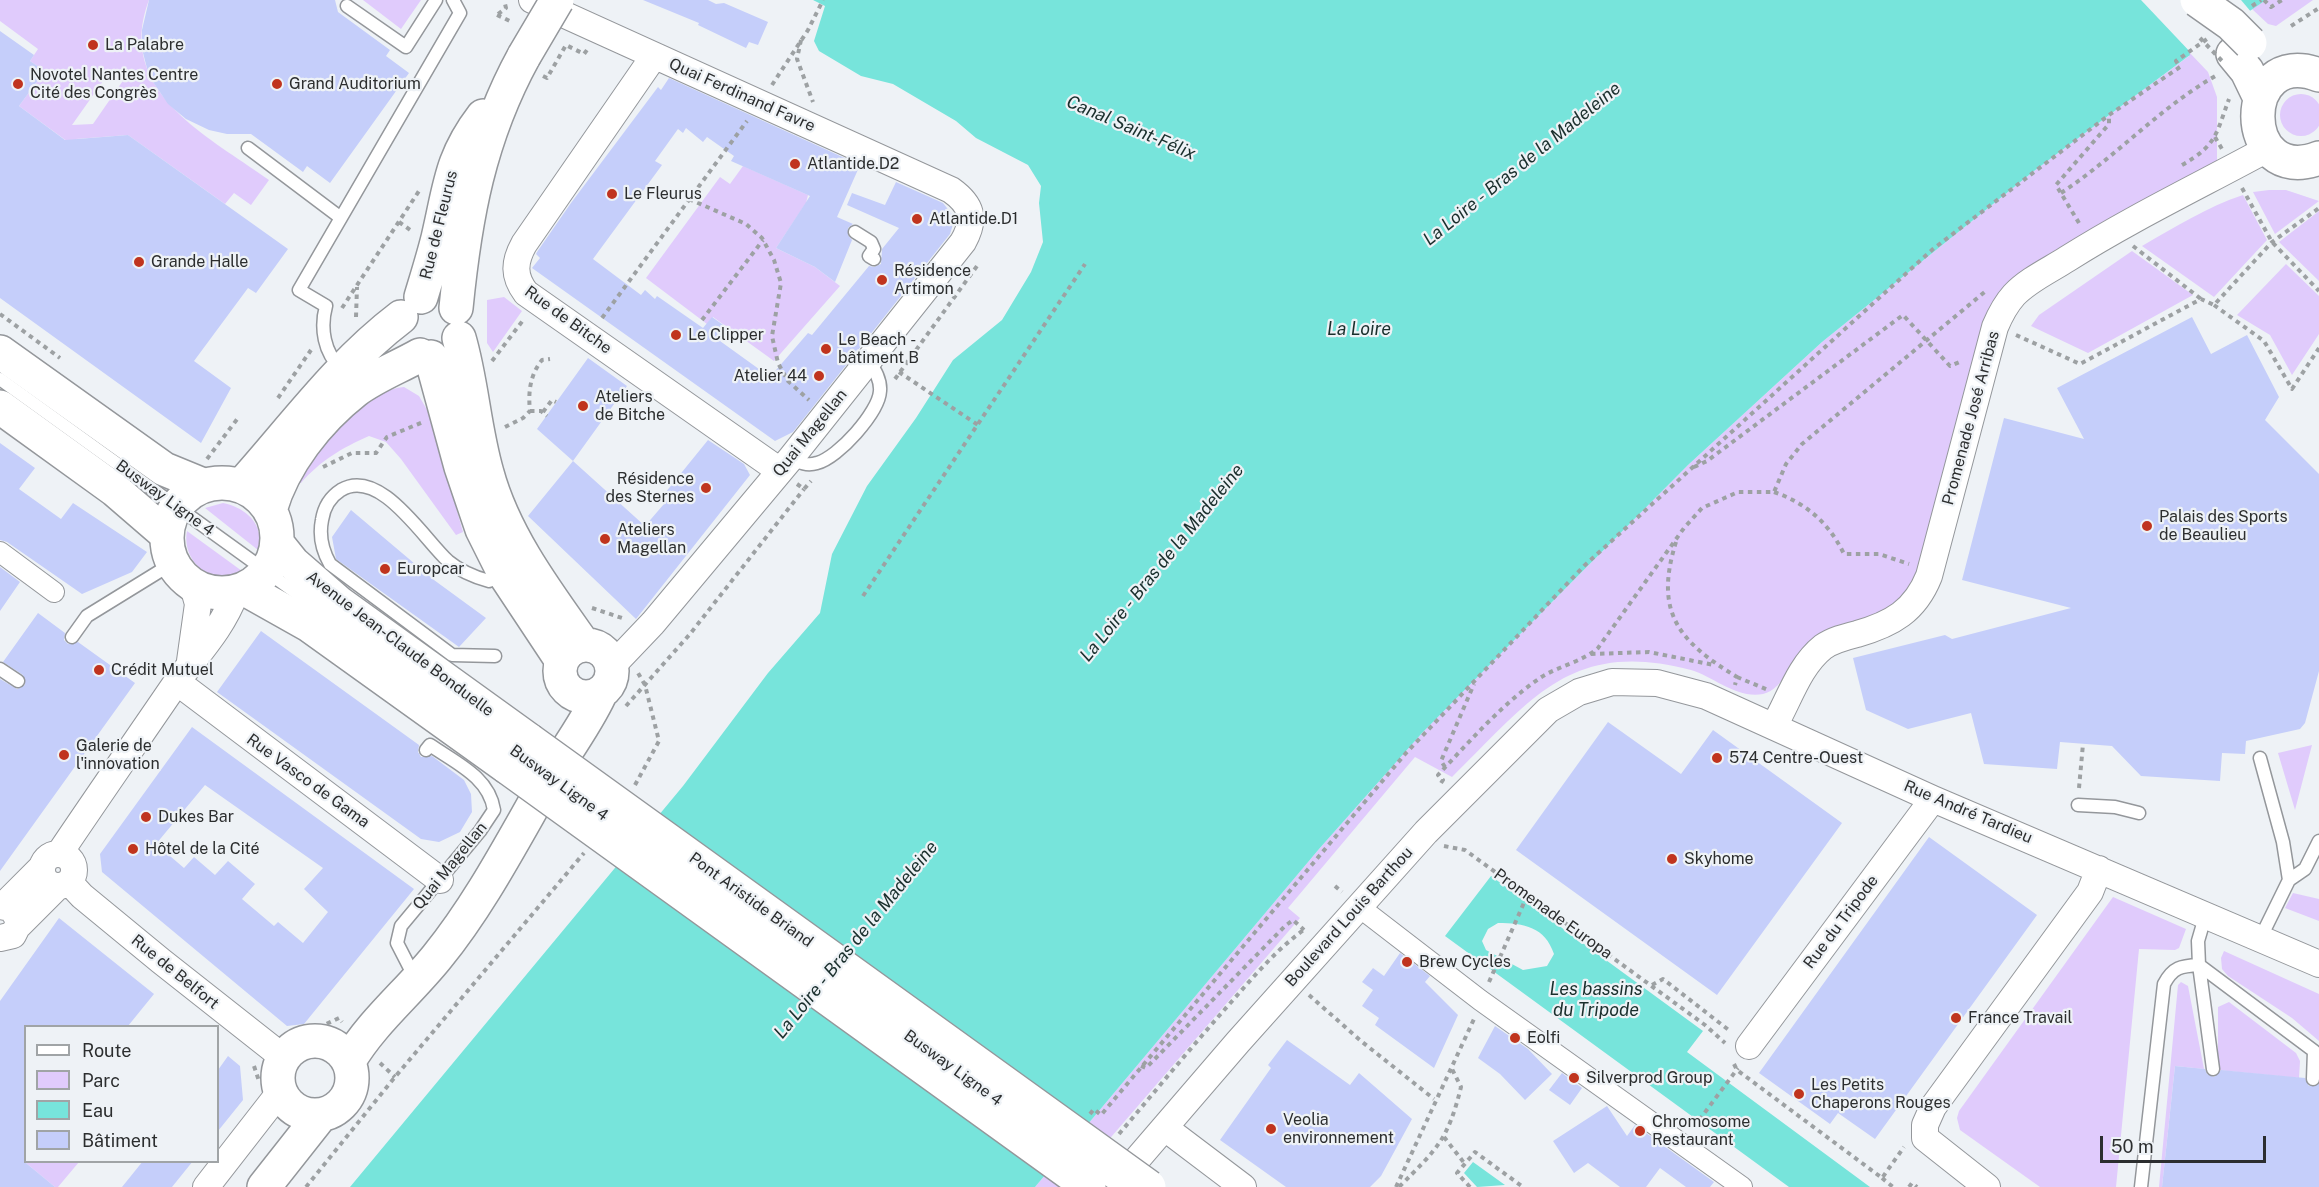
<!DOCTYPE html>
<html>
<head>
<meta charset="utf-8">
<style>
	body { margin:0 }
	#map { position:relative; width:2319px; height:1187px; overflow:hidden; background:#eef2f6; font-family:"Public Sans",sans-serif }
	canvas { display:block }
	.legend { position:absolute; left:24px; top:1025px; width:195px; height:138px; box-sizing:border-box; background:#eef2f6; border:2px solid #a0a4a6; margin:0; padding:8px 10px; list-style:none; font-size:18px; color:#2c2e2f }
	.legend li { display:flex; align-items:center; gap:12px; height:30px }
	.legend b { width:30px; border:2px solid #a0a4a6 }
	.scale { position:absolute; left:2100px; top:1136px; width:166px; height:27px; box-sizing:border-box; border:3px solid #2c2e2f; border-top:0; padding-left:8px; font-size:18px; line-height:21px; white-space:nowrap; color:#2c2e2f; -webkit-text-stroke:4px #eef2f6; paint-order:stroke }
</style>
</head>
<body>
<div id="map">
<canvas width="2319" height="1187"></canvas>
<ul class="legend">
<li><b style="height:8px;background:#fff"></b>Route</li>
<li><b style="height:16px;background:#e0cbfc"></b>Parc</li>
<li><b style="height:16px;background:#77e4db"></b>Eau</li>
<li><b style="height:16px;background:#c5cefa"></b>Bâtiment</li>
</ul>
<div class="scale">50 m</div>
</div>
<script>
const g = document.querySelector('canvas').getContext('2d');
g.lineJoin = 'round';
function fill(path, color) {
  g.fillStyle = color;
  g.fill(path, 'evenodd');
}
function strokePath(path, color, width, dash) {
  g.strokeStyle = color;
  g.lineWidth = width;
  g.lineCap = dash ? 'butt' : 'round';
  g.setLineDash(dash || []);
  g.stroke(path);
}
function write(font, color, halo, rows, align = 'center') {
  g.font = font + ' "Public Sans",sans-serif';
  g.lineWidth = 4.5;
  g.setLineDash([]);
  g.textBaseline = 'middle';
  g.strokeStyle = halo;
  g.fillStyle = color;
  for (const [text, x, y, turn = 0] of rows) {
    g.save();
    g.translate(x, y);
    g.rotate((+turn || 0) * Math.PI / 180);
    g.textAlign = isNaN(turn) ? turn : align;
    if (halo) g.strokeText(text, 0, 0);
    g.fillText(text, 0, 0);
    g.restore();
  }
}
fill(new Path2D(`
	M 0,0 L 149,0 C 114,91 208,136 269,180 L 251,205 L 234,193 L 225,204 L 128,135 L 76,139 L 79,150 L 19,106 L 45,71 L 30,61 L 38,49 L 0,21 ZM 129,72 L 93,124 L 72,125 L 108,74 Z
	M 363,0 L 421,0 L 401,29 Z
	M 2266,0 L 2313,0 L 2276,26 L 2268,24 L 2252,9 Z
	M 2189,52 L 2208,72 L 2217,97 L 2217,163 L 2028,272 L 1917,581 C 1910,589 1903,602 1894,609 C 1878,623 1832,624 1814,639 C 1797,652 1784,690 1763,694 C 1737,699 1714,677 1691,670 C 1570,638 1530,701 1452,777 L 1415,757 L 1288,908 L 1300,918 L 1068,1187 L 1035,1187 L 1319,849 L 1422,733 L 1688,465 L 1822,342 L 2034,171 L 2189,56 Z
	M2280 115a21 21 0 1 1 42 0a21 21 0 1 1-42 0Z
	M 743,166 L 808,195 L 806,203 L 776,248 L 815,267 L 840,286 L 774,361 L 713,317 L 707,324 L 646,278 L 720,177 L 730,184 Z
	M 2269,190 L 2286,190 L 2319,201 L 2275,234 L 2253,192 Z
	M 2243,195 L 2267,240 L 2214,297 L 2142,246 C 2175,227 2207,207 2243,195 Z
	M 2319,211 L 2319,281 L 2279,242 Z
	M 2132,251 L 2193,295 L 2088,353 L 2031,326 L 2039,315 Z
	M 2286,264 L 2319,296 L 2319,334 L 2292,375 L 2270,335 L 2237,315 Z
	M 504,297 L 522,311 L 493,352 L 487,343 L 487,300 Z
	M 404,387 L 419,396 L 430,415 L 463,532 L 456,535 L 401,459 L 386,442 L 369,436 C 342,448 321,460 301,483 L 295,482 C 298,474 302,463 307,456 C 326,432 373,389 404,387 Z
	M 223,503 C 245,507 266,525 258,550 L 205,508 Z
	M 187,531 L 242,571 C 213,589 181,562 187,531 Z
	M 2312,745 L 2295,810 L 2278,753 Z
	M 2293,893 L 2319,899 L 2319,921 L 2285,908 Z
	M 2113,897 L 2186,929 L 2179,948 L 2175,950 L 2139,949 L 2116,1187 L 2040,1187 L 1960,1130 L 1957,1118 L 1959,1111 Z
	M 2224,951 L 2319,994 L 2319,1041 L 2292,1018 L 2228,976 L 2222,969 L 2221,958 Z
	M 2181,982 L 2188,986 L 2204,1069 L 2175,1066 L 2162,1187 L 2159,1187 L 2178,985 Z
	M 2229,1002 L 2296,1053 L 2300,1061 L 2299,1078 L 2218,1070 L 2218,1007 Z
	M 20,1158 L 26,1162 L 79,1162 L 58,1187 L 55,1187 Z`), '#e0cbfc');
fill(new Path2D(`
	M 813,0 L 2266,0 L 2189,52 L 2190,55 L 2034,171 L 1822,342 L 1688,465 L 1422,733 L 1319,849 L 1035,1187 L 350,1187 L 683,786 L 768,673 L 820,613 L 832,554 L 867,486 L 916,418 L 953,360 L 1002,320 L 1031,272 L 1043,242 L 1039,203 L 1041,186 L 1028,165 L 976,138 L 956,121 L 893,84 L 861,76 L 819,51 L 814,41 L 825,6 Z
	M 1491,876 L 1703,1031 L 1687,1052 L 1870,1187 L 1789,1187 L 1445,936 ZM 1498,923 C 1524,923 1545,927 1554,954 L 1547,966 L 1523,970 L 1486,950 L 1482,941 L 1488,929 Z
	M 1473,1162 L 1505,1185 L 1477,1187 L 1464,1173 Z`), '#77e4db');
fill(new Path2D(`
	M 2141,0 L 2241,0 L 2252,13 L 2193,55 Z`), '#eef2f6');
fill(new Path2D(`
	M 149,0 L 335,0 L 338,12 L 390,50 L 386,56 L 409,73 L 330,183 L 307,166 L 303,172 L 251,134 L 227,134 L 209,130 L 186,119 L 168,104 L 149,76 L 142,49 L 142,30 Z
	M 643,0 L 708,0 L 716,4 L 724,3 L 768,22 L 758,45 L 749,42 L 746,48 L 698,25 L 699,23 Z
	M 0,31 L 34,55 L 30,61 L 45,71 L 19,106 L 65,140 L 128,135 L 288,249 L 256,293 L 248,288 L 194,361 L 231,388 L 201,443 L 0,298 Z
	M 669,78 L 860,165 L 837,217 L 853,224 L 848,228 L 848,235 L 852,240 L 835,282 L 815,267 L 776,248 L 810,196 L 731,161 L 734,156 L 707,137 L 703,142 L 686,128 L 683,133 L 678,129 L 655,161 L 662,165 L 593,259 L 641,295 L 645,290 L 655,299 L 657,296 L 703,328 L 712,317 L 729,329 L 720,341 L 770,377 L 808,333 L 812,335 L 869,266 L 874,267 L 881,264 L 882,249 L 899,228 L 847,205 L 852,193 L 885,205 L 896,182 L 943,203 L 955,218 L 950,234 L 793,432 L 775,441 L 532,268 L 540,258 L 536,254 L 537,252 L 571,203 L 658,87 L 661,90 Z
	M 2192,317 L 2211,354 L 2247,335 L 2279,397 L 2265,420 L 2319,474 L 2319,671 L 2305,723 L 2300,729 L 2246,741 L 2245,754 L 2222,753 L 2220,781 L 2141,776 L 2112,746 L 2060,742 L 2057,769 L 1984,764 L 1971,713 L 1908,729 L 1866,710 L 1853,658 L 1945,635 L 1952,639 L 2071,608 L 1962,580 L 2004,418 L 2084,439 L 2057,388 Z
	M 588,358 L 627,386 L 573,461 L 645,526 L 670,497 L 665,493 L 708,440 L 744,464 L 750,475 L 636,619 L 528,516 L 573,461 L 537,429 Z
	M 0,443 L 35,468 L 19,489 L 61,519 L 73,503 L 147,552 L 132,572 L 82,594 L 7,542 L 0,540 Z
	M 351,510 L 434,580 L 486,618 L 459,647 L 336,559 L 332,537 Z
	M 0,567 L 20,582 L 0,611 Z
	M 38,613 L 65,633 L 64,640 L 68,644 L 78,642 L 135,683 L 0,871 L 0,679 L 17,689 L 25,685 L 23,675 L 3,662 Z
	M 261,631 L 419,745 L 418,752 L 421,757 L 432,756 L 464,780 L 471,794 L 472,812 L 460,832 L 439,842 L 421,839 L 217,692 Z
	M 1608,722 L 1681,774 L 1713,730 L 1842,823 L 1717,995 L 1516,850 Z
	M 192,727 L 414,889 L 304,1024 L 287,1026 L 102,872 L 100,854 ZM 205,785 L 323,868 L 304,889 L 328,912 L 303,943 L 278,922 L 274,926 L 242,899 L 255,884 L 228,861 L 215,875 L 194,857 L 184,868 L 156,844 Z
	M 1929,837 L 2037,915 L 1875,1139 L 1838,1113 L 1830,1124 L 1759,1073 Z
	M 59,918 L 154,994 L 128,1026 L 26,1026 L 26,1163 L 55,1187 L 0,1187 L 0,1001 Z
	M 1400,953 L 1430,976 L 1425,982 L 1458,1015 L 1434,1068 L 1375,1025 L 1379,1018 L 1362,1006 L 1373,990 L 1362,982 L 1373,968 L 1384,976 Z
	M 1495,1026 L 1528,1049 L 1552,1074 L 1525,1100 L 1500,1074 L 1478,1058 Z
	M 1287,1040 L 1350,1085 L 1359,1073 L 1412,1119 L 1381,1176 L 1370,1187 L 1286,1187 L 1220,1140 L 1271,1068 L 1268,1065 Z
	M 228,1056 L 240,1066 L 243,1100 L 218,1131 L 218,1070 Z
	M 2175,1066 L 2205,1069 L 2207,1074 L 2214,1077 L 2221,1070 L 2305,1078 L 2309,1086 L 2319,1084 L 2319,1187 L 2162,1187 Z
	M 1562,1073 L 1582,1088 L 1570,1105 L 1549,1090 Z
	M 1607,1106 L 1627,1136 L 1635,1125 L 1714,1182 L 1710,1187 L 1686,1187 L 1660,1168 L 1646,1187 L 1620,1187 L 1588,1163 L 1574,1173 L 1553,1141 Z
	M 143,1161 L 193,1161 L 172,1187 L 122,1187 Z`), '#c5cefa');
const service = new Path2D(`
	M 347,6 L 406,47 L 436,0
	M 248,148 L 341,218
	M 855,232 L 871,242 L 874,249 L 869,256 L 874,259
	M 341,368 C 324,353 320,328 326,306 L 299,290 L 460,13 L 453,0
	M 0,379 L 518,753
	M 791,458 C 800,463 807,466 817,463 C 838,458 879,412 880,391 C 881,380 875,370 869,361
	M 72,637 L 87,616 L 173,563
	M 495,656 L 452,655 L 330,564 C 322,550 319,535 322,520 C 324,507 330,497 341,490 C 380,467 423,538 448,561 C 460,571 474,577 489,581 L 504,575
	M 0,669 L 18,681
	M 2260,758 L 2283,842 L 2289,880 L 2260,939
	M 2078,805 L 2115,807 L 2139,813
	M 2289,880 L 2305,869 L 2319,841
	M 415,978 L 397,943 L 401,926 L 480,831 L 494,810 C 489,777 456,763 430,745 L 426,750
	M 2213,1069 L 2199,965 L 2314,1051 L 2313,1079
	M 2141,1187 L 2164,984 C 2173,967 2181,966 2199,965 L 2198,941 L 2205,917`);
const pedestrian = new Path2D(`
	M 0,552 L 54,592
	M 1358,906 L 1480,1000 L 1742,1187`);
const minor = new Path2D(`
	M 532,0 L 951,190 C 972,205 976,219 963,242 L 791,458 L 653,623 L 612,666
	M 654,56 L 524,244 C 514,262 513,276 526,293 L 780,471
	M 190,661 L 198,604 L 193,586
	M 177,682 L 440,880
	M 1774,726 C 1789,700 1799,666 1823,647 C 1833,640 1845,637 1857,634 C 1892,624 1915,611 1929,576 L 1995,327 C 2000,315 2005,305 2014,295 C 2028,280 2050,270 2067,259 C 2132,218 2201,185 2269,148
	M42 870a16 16 0 1 1 32 0a16 16 0 1 1-32 0Z
	M 59,854 C 98,796 137,740 176,683 C 199,652 222,629 236,592
	M 69,882 L 82,896 L 161,961 L 284,1058
	M 0,906 L 11,908 L 20,921 L 13,935 L 0,938
	M 3,906 L 42,867
	M 19,925 L 58,886
	M 1749,1046 L 1933,799
	M 1165,1128 L 1243,1187
	M 1115,1185 L 1238,1042 L 1426,832 L 1548,710 L 1579,692 L 1612,682 L 1657,683 L 1706,696 L 1933,799 L 2319,964
	M 206,1187 L 280,1092
	M 1987,1187 L 1925,1138 L 1925,1125 L 1933,1107 L 2090,892 L 2099,869`);
const secondary = new Path2D(`
	M 0,352 L 164,469 L 203,485
	M 0,407 L 115,490 L 166,534`);
const primary = new Path2D(`
	M 2233,54 L 2247,71 L 2260,98
	M 2319,75 C 2237,44 2238,189 2319,158
	M 421,297 C 427,277 433,258 438,238 C 450,188 450,159 483,116
	M 456,308 C 465,217 479,138 524,56
	M 459,338 C 472,382 474,429 487,473 C 504,536 547,593 584,645
	M 431,357 L 461,467 L 482,529 L 505,575 L 562,661
	M167 538a55 55 0 1 1 110 0a55 55 0 1 1-110 0Z
	M 241,486 C 293,428 339,364 401,317
	M 270,510 C 283,464 318,420 355,391 C 375,376 399,367 420,355
	M 277,543 L 293,563 L 339,603 L 529,740
	M 245,589 L 309,625 L 507,767
	M560 671a26 26 0 1 1 52 0a26 26 0 1 1-52 0Z
	M278 1078a37 37 0 1 1 74 0a37 37 0 1 1-74 0Z
	M 349,1061 C 372,1022 408,993 437,957 C 480,904 512,842 546,783 C 564,753 585,726 600,694
	M 264,1187 L 320,1116`);
strokePath(service, '#94979b', 15);
strokePath(pedestrian, '#94979b', 22);
strokePath(minor, '#94979b', 28);
strokePath(secondary, '#94979b', 36);
strokePath(primary, '#94979b', 36);
strokePath(new Path2D(`
	M 2264,0 L 2271,7 L 2282,0
	M 2252,6 L 2261,0
	M 498,14 L 506,8 L 505,4
	M 497,15 L 512,22
	M 2291,26 L 2319,8
	M 801,40 L 797,59 L 813,102
	M 543,76 L 547,78 L 566,45 L 584,54 L 587,50
	M 772,85 L 808,30 L 823,0
	M 2215,137 L 2222,149
	M 2182,165 C 2217,145 2216,134 2229,99
	M 2242,188 L 2272,242 L 2319,291
	M 2061,193 C 2116,157 2159,108 2217,75
	M 689,199 L 746,224 L 762,238 L 774,260 L 781,283 L 772,336 L 778,363 L 788,381 L 809,400
	M 399,222 L 413,232
	M 2079,223 L 2056,185 L 2109,124 L 2109,115
	M 2133,246 L 2201,299
	M 2214,305 L 2264,341 L 2292,389 L 2319,348
	M 342,308 L 419,191
	M 0,314 L 60,358
	M 356,317 L 357,287
	M 602,318 L 747,121
	M 702,320 L 763,240
	M 2016,335 L 2080,364 L 2201,299 L 2214,305 L 2272,242 L 2319,208
	M 492,361 L 524,319
	M 899,372 L 978,425
	M 895,379 L 977,266
	M 278,398 L 311,350
	M 530,411 L 541,411 L 547,416
	M 543,412 L 552,400 L 556,402
	M 505,427 L 523,418 L 530,411 C 528,392 530,375 542,360 L 550,359
	M 207,459 L 238,418
	M 323,467 L 352,453 L 376,453 L 387,437 L 423,422
	M 1694,467 L 1707,461 L 1903,315 L 1950,366 L 1962,361
	M 797,484 L 804,489 L 811,481
	M 1774,492 C 1806,503 1829,523 1844,554 L 1879,554 L 1909,564
	M 1676,542 C 1654,612 1678,641 1737,677 L 1735,685
	M 863,596 L 1085,264
	M 592,608 L 625,619
	M 1591,654 L 1649,652 L 1714,665
	M 1737,677 L 1768,690
	M 626,706 L 690,634 L 804,489
	M 1445,767 L 1441,761 L 1474,684
	M 1441,783 L 1443,780 L 1438,775 C 1469,742 1502,704 1540,678 C 1558,666 1582,662 1598,648 L 1684,528 L 1702,508 L 1738,492 L 1774,492 L 1786,464 L 1802,444 L 1987,290
	M 635,785 L 659,741 L 645,685 L 638,673
	M 2079,788 L 2083,744
	M 1444,846 L 1465,850 L 1705,1025 L 1725,1043
	M 1335,886 L 1342,892
	M 1489,982 L 1527,896
	M 1652,985 L 1663,979 L 1730,1031
	M 1309,995 L 1361,1041 L 1434,1099
	M 293,1034 L 305,1034 L 339,1018 L 342,1022
	M 380,1063 L 395,1077
	M 1734,1064 L 1737,1070 L 1882,1178 L 1904,1147
	M 254,1066 L 259,1081
	M 1141,1066 L 1146,1068 L 1285,926 L 1293,920 L 1304,930
	M 344,1105 L 358,1087
	M 1090,1114 L 1094,1109 L 1101,1115 L 1406,753 L 1584,566 L 1933,249 L 2109,115 L 2180,67 L 2176,61 L 2207,39
	M 1694,1127 L 1738,1068
	M 1119,1134 C 1157,1089 1194,1044 1233,1000 C 1256,974 1277,949 1305,929
	M 1444,1137 L 1465,1164
	M 1882,1178 L 1893,1187
	M 306,1187 L 395,1077 L 584,853
	M 1396,1187 L 1474,1019
	M 1399,1187 C 1437,1149 1448,1140 1461,1087 L 1451,1067
	M 1470,1187 L 1457,1173 L 1475,1152 L 1523,1187
	M 1909,1187 L 1912,1183 L 1917,1187`), '#9da1a3', 4, [4.5, 4.5]);
strokePath(service, '#fff', 12);
strokePath(pedestrian, '#fff', 20);
strokePath(minor, '#fff', 26);
strokePath(secondary, '#fff', 33);
strokePath(primary, '#fff', 33);
const serviceBridge = new Path2D(`
	M 518,753 L 1118,1187`);
const primaryBridge = new Path2D(`
	M 2197,0 L 2231,24 L 2250,43
	M 524,56 L 557,0
	M 529,740 L 1149,1187
	M 507,767 L 1089,1187`);
strokePath(serviceBridge, '#94979b', 15, []);
strokePath(primaryBridge, '#94979b', 36, []);
strokePath(new Path2D(`
	M 2200,38 L 2223,62`), '#9da1a3', 4, [4.5, 4.5]);
strokePath(serviceBridge, '#fff', 12);
strokePath(primaryBridge, '#fff', 33);
for (const [x, y, r, color] of [
	[93,45,6,"#c0341e"],
	[18,84,6,"#c0341e"],
	[277,84,6,"#c0341e"],
	[795,164,6,"#c0341e"],
	[612,194,6,"#c0341e"],
	[917,219,6,"#c0341e"],
	[139,262,6,"#c0341e"],
	[882,280,6,"#c0341e"],
	[676,335,6,"#c0341e"],
	[826,349,6,"#c0341e"],
	[819,376,6,"#c0341e"],
	[583,406,6,"#c0341e"],
	[706,488,6,"#c0341e"],
	[2147,526,6,"#c0341e"],
	[605,539,6,"#c0341e"],
	[385,569,6,"#c0341e"],
	[99,670,6,"#c0341e"],
	[64,755,6,"#c0341e"],
	[1717,758,6,"#c0341e"],
	[146,817,6,"#c0341e"],
	[133,849,6,"#c0341e"],
	[1672,859,6,"#c0341e"],
	[1407,962,6,"#c0341e"],
	[1956,1018,6,"#c0341e"],
	[1515,1038,6,"#c0341e"],
	[1574,1078,6,"#c0341e"],
	[1799,1094,6,"#c0341e"],
	[1271,1129,6,"#c0341e"],
	[1640,1131,6,"#c0341e"]
]) {
  const dot = new Path2D();
  dot.arc(x, y, r, 0, 2 * Math.PI);
  g.fillStyle = color;
  g.fill(dot);
  strokePath(dot, '#eef2f6', 2);
}
write('16px', '#2c2e2f', '#eef2f6', [
	["La Palabre",105,45],
	["Novotel Nantes Centre",30,75],
	["Cité des Congrès",30,93],
	["Grand Auditorium",289,84],
	["Atlantide.D2",807,164],
	["Le Fleurus",624,194],
	["Atlantide.D1",929,219],
	["Grande Halle",151,262],
	["Résidence",894,271],
	["Artimon",894,289],
	["Le Clipper",688,335],
	["Le Beach -",838,340],
	["bâtiment B",838,358],
	["Atelier 44",807,376,"right"],
	["Ateliers",595,397],
	["de Bitche",595,415],
	["Résidence",694,479,"right"],
	["des Sternes",694,497,"right"],
	["Palais des Sports",2159,517],
	["de Beaulieu",2159,535],
	["Ateliers",617,530],
	["Magellan",617,548],
	["Europcar",397,569],
	["Crédit Mutuel",111,670],
	["Galerie de",76,746],
	["l'innovation",76,764],
	["574 Centre-Ouest",1729,758],
	["Dukes Bar",158,817],
	["Hôtel de la Cité",145,849],
	["Skyhome",1684,859],
	["Brew Cycles",1419,962],
	["France Travail",1968,1018],
	["Eolfi",1527,1038],
	["Silverprod Group",1586,1078],
	["Les Petits",1811,1085],
	["Chaperons Rouges",1811,1103],
	["Veolia",1283,1120],
	["environnement",1283,1138],
	["Chromosome",1652,1122],
	["Restaurant",1652,1140]
], 'left');
write('16px', '#2c2e2f', '#eef2f6', [
	["Quai Ferdinand Favre",742,95,24],
	["Rue de Fleurus",439,225,-76],
	["Rue de Bitche",568,320,36],
	["Promenade José Arribas",1971,418,-75],
	["Quai Magellan",810,433,-51],
	["Busway Ligne 4",165,498,36],
	["Avenue Jean-Claude Bonduelle",400,644,37],
	["Rue Vasco de Gama",308,781,36],
	["Busway Ligne 4",559,783,36],
	["Rue André Tardieu",1968,812,23],
	["Quai Magellan",450,866,-51],
	["Pont Aristide Briand",751,900,36],
	["Promenade Europa",1553,914,36],
	["Boulevard Louis Barthou",1349,917,-48],
	["Rue du Tripode",1841,922,-53],
	["Rue de Belfort",175,972,39],
	["Busway Ligne 4",953,1068,36]
]);
write('italic 18px', '#1a2f2d', '#eef2f6', [
	["Canal Saint-Félix",1131,128,23],
	["La Loire - Bras de la Madeleine",1522,164,-39],
	["La Loire",1359,329],
	["La Loire - Bras de la Madeleine",1162,563,-51],
	["La Loire - Bras de la Madeleine",856,940,-51],
	["Les bassins",1596,989],
	["du Tripode",1596,1010]
]);
</script>
</body>
</html>
